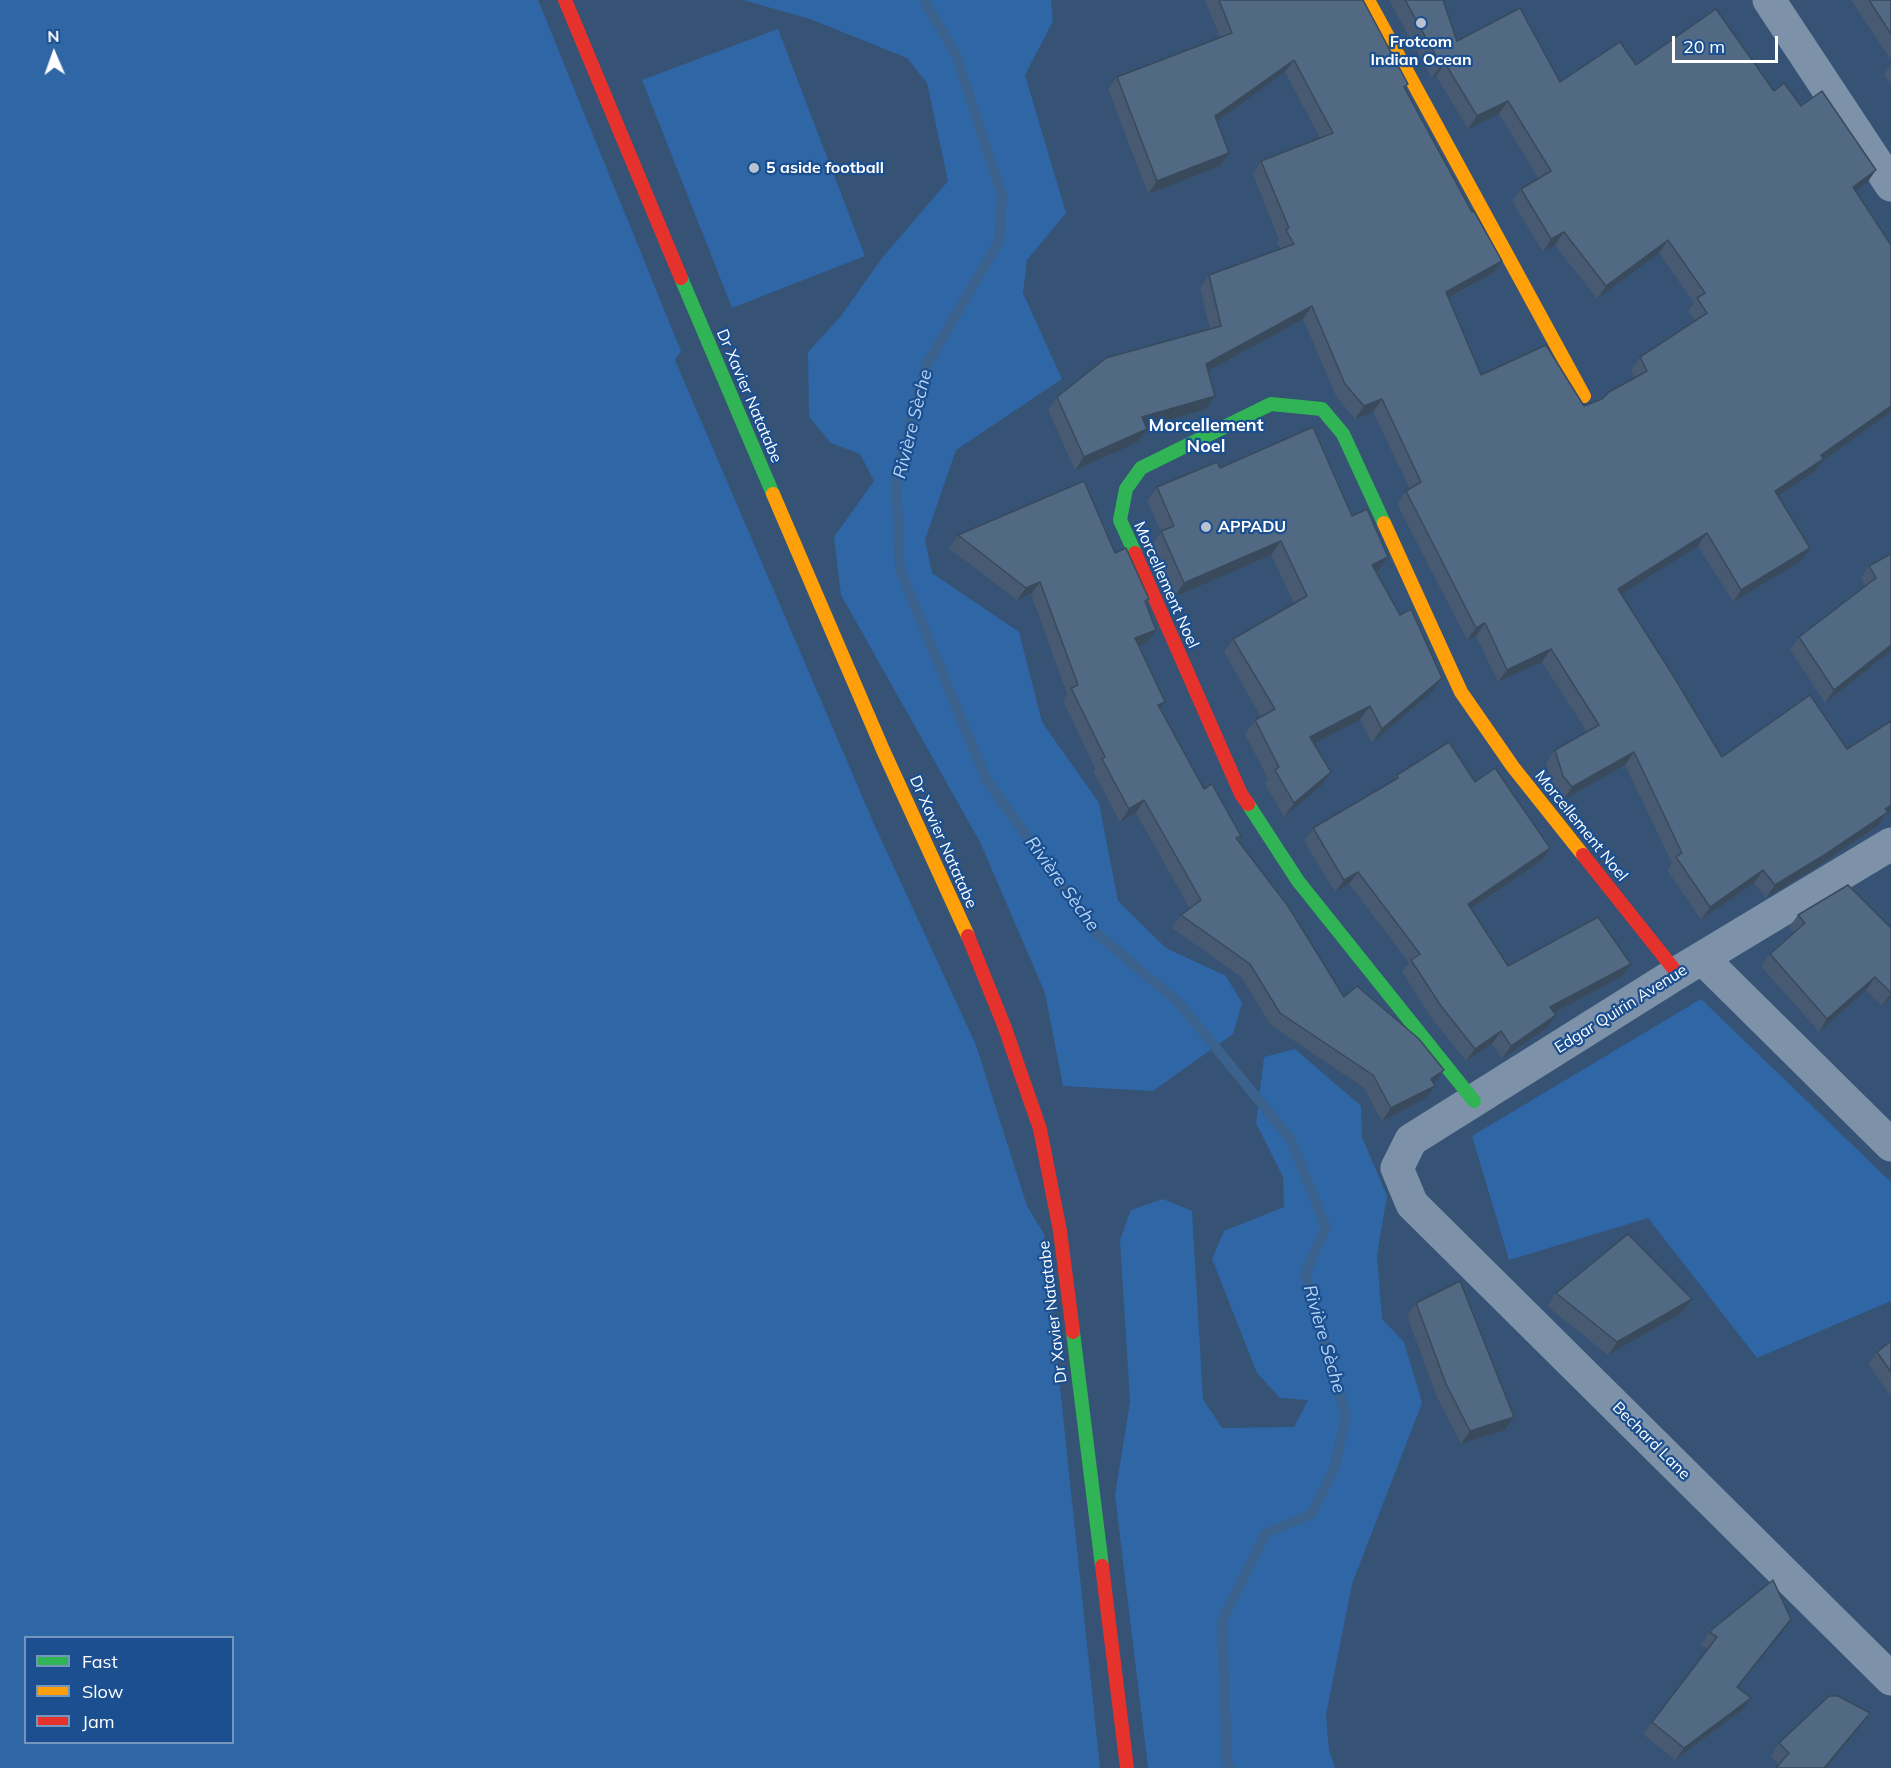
<!DOCTYPE html>
<html>
<head>
<meta charset="utf-8">
<style>
	body { margin:0 }
	#map { position:relative; width:1891px; height:1768px; overflow:hidden; background:#365274; font-family:Mulish,sans-serif }
	canvas { display:block }
	.legend { position:absolute; left:24px; top:1636px; width:210px; height:108px; box-sizing:border-box; background:#1b4f8f; border:2px solid #7695bc; margin:0; padding:8px 10px; list-style:none; font-size:18px; color:#fff }
	.legend li { display:flex; align-items:center; gap:12px; height:30px }
	.legend b { width:30px; border:2px solid #7695bc }
	.north { position:absolute; left:24px; top:24px; width:60px; height:60px; -webkit-text-stroke:4px #1b4f8f; paint-order:stroke; rotate:358deg; font-size:16px; font-weight:700; line-height:24px; text-align:center; color:#fff }
	.north::after { content:''; display:block; margin:auto; width:21px; height:27px; background:#fff; clip-path:polygon(50% 0,100% 100%,50% 72%,0 100%) }
	.scale { position:absolute; left:1672px; top:36px; width:106px; height:27px; box-sizing:border-box; border:3px solid #fff; border-top:0; padding-left:8px; font-size:18px; line-height:21px; white-space:nowrap; color:#fff; -webkit-text-stroke:4px #1b4f8f; paint-order:stroke }
</style>
</head>
<body>
<div id="map">
<canvas width="1891" height="1768"></canvas>
<ul class="legend">
<li><b style="height:8px;background:#30b455"></b>Fast</li>
<li><b style="height:8px;background:#ff9f0a"></b>Slow</li>
<li><b style="height:8px;background:#e5322d"></b>Jam</li>
</ul>
<div class="north">N</div>
<div class="scale">20 m</div>
</div>
<script>
const g = document.querySelector('canvas').getContext('2d');
g.lineJoin = 'round';
function fill(path, color) {
  g.fillStyle = color;
  g.fill(path, 'evenodd');
}
function strokePath(path, color, width, dash) {
  g.strokeStyle = color;
  g.lineWidth = width;
  g.lineCap = dash ? 'butt' : 'round';
  g.setLineDash(dash || []);
  g.stroke(path);
}
function write(font, color, halo, rows, align = 'center') {
  g.font = font + ' Mulish,sans-serif';
  g.lineWidth = 4.5;
  g.setLineDash([]);
  g.textBaseline = 'middle';
  g.strokeStyle = halo;
  g.fillStyle = color;
  for (const [text, x, y, turn = 0] of rows) {
    g.save();
    g.translate(x, y);
    g.rotate((+turn || 0) * Math.PI / 180);
    g.textAlign = isNaN(turn) ? turn : align;
    if (halo) g.strokeText(text, 0, 0);
    g.fillText(text, 0, 0);
    g.restore();
  }
}
fill(new Path2D(`
	M 0,0 L 538,0 L 681,351 L 675,360 L 874,824 L 976,1045 L 1027,1206 L 1044,1234 L 1100,1768 L 0,1768 ZM 26,1638 L 232,1638 L 232,1742 L 26,1742 Z
	M 743,0 L 1051,0 L 1053,21 L 1025,75 L 1066,213 L 1027,260 L 1023,293 L 1062,379 L 956,450 L 925,540 L 932,573 L 1019,632 L 1042,722 L 1099,803 L 1118,901 L 1166,948 L 1226,976 L 1242,1003 L 1233,1034 L 1153,1091 L 1063,1086 L 1045,993 L 980,842 L 841,595 L 834,537 L 874,481 L 860,454 L 831,443 L 809,417 L 808,352 L 841,316 L 882,258 L 948,181 L 927,83 L 907,58 L 810,19 Z
	M 778,29 L 865,256 L 732,308 L 642,80 Z
	M 1701,999 L 1891,1182 L 1891,1301 L 1757,1358 L 1648,1218 L 1509,1260 L 1472,1136 Z
	M 1295,1049 L 1361,1106 L 1362,1137 L 1387,1196 L 1377,1255 L 1382,1319 L 1404,1342 L 1422,1403 L 1352,1584 L 1326,1715 L 1329,1750 L 1335,1768 L 1148,1768 L 1115,1495 L 1130,1402 L 1120,1240 L 1131,1210 L 1163,1199 L 1192,1211 L 1203,1399 L 1222,1428 L 1294,1427 L 1308,1400 L 1280,1398 L 1257,1373 L 1212,1259 L 1224,1231 L 1284,1207 L 1283,1177 L 1256,1123 L 1264,1057 Z`), '#2f66a5');
strokePath(new Path2D(`
	M 924,0 L 957,57 L 1002,196 L 999,241 L 926,366 L 896,477 L 900,570 L 986,779 L 1094,931 L 1179,1003 L 1290,1138 L 1326,1227 L 1305,1274 L 1346,1416 L 1334,1469 L 1312,1514 L 1266,1533 L 1222,1621 L 1227,1762 L 1230,1768`), '#3b618d', 10);
strokePath(new Path2D(`
	M 1769,0 L 1891,185
	M 1891,844 L 1677,973 L 1411,1140 L 1397,1168 L 1412,1204 L 1891,1679
	M 1702,958 L 1891,1145`), '#7d92a8', 33);
strokePath(new Path2D(`
	M 681,278 L 773,494
	M 1135,553 L 1120,520 L 1126,489 L 1141,468 L 1271,404 L 1322,409 L 1343,434 L 1384,523
	M 1248,804 L 1298,881 L 1474,1101
	M 1073,1332 L 1102,1566`), '#30b455', 14);
strokePath(new Path2D(`
	M 1368,0 L 1584,396
	M 773,494 L 883,750 L 968,936
	M 1384,523 L 1461,692 L 1513,767 L 1583,855`), '#ff9f0a', 14);
strokePath(new Path2D(`
	M 565,0 L 681,278
	M 1135,553 L 1241,794 L 1248,804
	M 1583,855 L 1677,973
	M 968,936 L 1005,1028 L 1040,1129 L 1060,1231 L 1073,1332
	M 1102,1566 L 1127,1768`), '#e5322d', 14);
fill(new Path2D(`
	M 1205,0 L 1363,0 L 1408,84 L 1405,89 L 1493,273 L 1449,298 L 1481,375 L 1584,406 L 1602,399 L 1635,378 L 1631,370 L 1640,357 L 1695,321 L 1688,311 L 1694,303 L 1659,253 L 1597,299 L 1555,245 L 1543,252 L 1512,201 L 1521,189 L 1538,178 L 1499,114 L 1468,129 L 1436,76 L 1432,78 L 1389,0 L 1443,0 L 1457,41 L 1560,82 L 1636,65 L 1774,91 L 1801,106 L 1867,183 L 1855,192 L 1821,462 L 1814,472 L 1778,496 L 1801,561 L 1733,602 L 1698,546 L 1621,594 L 1722,757 L 1847,749 L 1891,721 L 1891,812 L 1885,815 L 1879,825 L 1812,870 L 1766,898 L 1754,883 L 1701,920 L 1667,870 L 1672,863 L 1625,765 L 1563,800 L 1554,789 L 1546,763 L 1555,750 L 1587,732 L 1542,662 L 1498,682 L 1476,636 L 1467,640 L 1397,504 L 1406,491 L 1410,489 L 1373,412 L 1355,419 L 1336,396 L 1303,319 L 1208,371 L 1215,396 L 1206,409 L 1146,426 L 1138,442 L 1075,470 L 1048,410 L 1057,397 L 1210,329 L 1200,288 L 1209,275 L 1281,249 L 1277,243 L 1279,240 L 1253,174 L 1261,161 L 1320,138 L 1285,72 L 1217,121 L 1229,153 L 1220,166 L 1148,194 L 1108,89 L 1117,77 L 1220,38 Z
	M 1851,0 L 1891,0 L 1891,60 Z
	M 1891,64 L 1891,85 L 1884,75 Z
	M 1220,468 L 1352,516 L 1388,557 L 1379,571 L 1376,573 L 1400,615 L 1442,678 L 1432,692 L 1372,743 L 1360,720 L 1314,744 L 1331,772 L 1321,786 L 1284,817 L 1265,784 L 1268,779 L 1245,734 L 1255,720 L 1261,717 L 1224,652 L 1233,639 L 1294,603 L 1271,555 L 1174,597 L 1152,545 L 1161,532 L 1147,501 L 1157,487 Z
	M 958,535 L 1115,553 L 1149,599 L 1146,604 L 1147,643 L 1139,646 L 1165,702 L 1160,709 L 1204,789 L 1241,836 L 1238,841 L 1344,997 L 1444,1070 L 1434,1083 L 1426,1098 L 1382,1121 L 1364,1088 L 1271,1025 L 1241,977 L 1172,928 L 1181,915 L 1190,909 L 1136,813 L 1120,822 L 1093,771 L 1095,768 L 1063,701 L 1067,694 L 1031,594 L 1017,600 L 949,548 Z
	M 1891,554 L 1891,651 L 1825,703 L 1790,650 L 1799,637 L 1865,587 L 1861,578 L 1869,566 Z
	M 1397,775 L 1475,782 L 1550,848 L 1542,860 L 1471,909 L 1508,966 L 1631,964 L 1622,976 L 1554,1013 L 1556,1015 L 1547,1028 L 1502,1059 L 1492,1044 L 1466,1061 L 1432,1019 L 1402,972 L 1409,963 L 1349,884 L 1335,892 L 1304,841 L 1313,828 L 1393,781 Z
	M 1798,915 L 1891,928 L 1891,997 L 1882,1006 L 1866,990 L 1819,1032 L 1761,966 L 1770,954 L 1794,933 L 1789,927 Z
	M 1556,1293 L 1692,1299 L 1683,1312 L 1608,1355 L 1547,1306 Z
	M 1416,1303 L 1514,1417 L 1505,1430 L 1461,1444 L 1437,1397 L 1407,1316 Z
	M 1891,1341 L 1891,1397 L 1868,1364 L 1877,1352 Z
	M 1791,1619 L 1738,1687 L 1742,1710 L 1675,1760 L 1643,1734 L 1708,1649 L 1701,1645 L 1709,1632 Z
	M 1861,1725 L 1826,1768 L 1776,1768 L 1779,1764 L 1771,1756 L 1779,1743 Z`), '#475a72');
fill(new Path2D(`
	M 1294,60 L 1285,72 L 1206,129 L 1215,116 Z
	M 1445,63 L 1436,76 L 1432,78 L 1441,65 Z
	M 1508,101 L 1499,114 L 1468,129 L 1477,116 Z
	M 1229,153 L 1220,166 L 1148,194 L 1157,181 Z
	M 1876,170 L 1867,183 L 1844,200 L 1853,187 Z
	M 1564,232 L 1555,245 L 1543,252 L 1551,239 Z
	M 1668,240 L 1659,253 L 1597,299 L 1606,286 Z
	M 1502,261 L 1493,273 L 1437,304 L 1446,292 Z
	M 1312,306 L 1303,319 L 1197,377 L 1206,364 Z
	M 1215,396 L 1206,409 L 1133,430 L 1142,417 Z
	M 1382,399 L 1373,412 L 1355,419 L 1364,406 Z
	M 1891,406 L 1891,412 L 1821,462 L 1814,472 L 1766,504 L 1775,491 L 1821,455 Z
	M 1147,429 L 1138,442 L 1075,470 L 1084,457 Z
	M 1707,533 L 1698,546 L 1609,602 L 1618,589 Z
	M 1281,541 L 1271,555 L 1174,597 L 1184,583 Z
	M 1810,548 L 1801,561 L 1733,602 L 1741,590 Z
	M 1388,557 L 1379,571 L 1362,579 L 1372,565 Z
	M 1040,582 L 1031,594 L 1017,600 L 1026,588 Z
	M 1485,623 L 1476,636 L 1467,640 L 1476,628 Z
	M 1156,630 L 1147,643 L 1126,651 L 1135,638 Z
	M 1891,645 L 1891,651 L 1825,703 L 1834,690 Z
	M 1551,649 L 1542,662 L 1498,682 L 1507,670 Z
	M 1442,678 L 1432,692 L 1372,743 L 1382,729 Z
	M 1165,702 L 1156,714 L 1158,705 Z
	M 1370,706 L 1360,720 L 1300,751 L 1310,737 Z
	M 1634,752 L 1625,765 L 1563,800 L 1572,787 Z
	M 1331,772 L 1321,786 L 1284,817 L 1294,803 Z
	M 1144,800 L 1136,813 L 1120,822 L 1129,809 Z
	M 1891,805 L 1891,812 L 1885,815 L 1879,825 L 1812,870 L 1766,898 L 1775,885 Z
	M 1550,848 L 1542,860 L 1459,917 L 1468,904 Z
	M 1763,870 L 1754,883 L 1701,920 L 1710,907 Z
	M 1358,872 L 1349,884 L 1335,892 L 1344,880 Z
	M 1631,964 L 1622,976 L 1541,1020 L 1550,1007 Z
	M 1875,977 L 1866,990 L 1819,1032 L 1827,1019 Z
	M 1891,993 L 1891,997 L 1882,1006 Z
	M 1556,1015 L 1547,1028 L 1502,1059 L 1511,1046 Z
	M 1501,1031 L 1492,1044 L 1466,1061 L 1475,1049 Z
	M 1444,1070 L 1435,1082 L 1422,1091 L 1431,1079 Z
	M 1435,1086 L 1426,1098 L 1382,1121 L 1391,1108 Z
	M 1692,1299 L 1683,1312 L 1608,1355 L 1617,1342 Z
	M 1514,1417 L 1505,1430 L 1461,1444 L 1470,1431 Z
	M 1791,1619 L 1782,1632 L 1728,1699 L 1737,1687 Z
	M 1751,1698 L 1742,1710 L 1675,1760 L 1684,1748 Z
	M 1870,1713 L 1861,1725 L 1826,1768 L 1824,1768 Z`), '#394a5c');
const building = new Path2D(`
	M 1219,0 L 1363,0 L 1408,84 L 1404,87 L 1472,212 L 1474,211 L 1502,261 L 1446,292 L 1481,375 L 1546,345 L 1584,406 L 1602,399 L 1609,392 L 1647,371 L 1640,357 L 1707,313 L 1697,298 L 1705,293 L 1668,240 L 1606,286 L 1564,232 L 1551,239 L 1521,189 L 1551,171 L 1508,101 L 1477,116 L 1445,63 L 1441,65 L 1405,0 L 1443,0 L 1457,41 L 1520,8 L 1560,82 L 1620,42 L 1636,65 L 1716,9 L 1774,91 L 1784,83 L 1801,106 L 1822,91 L 1876,170 L 1853,187 L 1891,245 L 1891,406 L 1821,455 L 1823,459 L 1775,491 L 1810,548 L 1741,590 L 1707,533 L 1618,589 L 1674,677 L 1722,757 L 1810,695 L 1847,749 L 1891,721 L 1891,805 L 1885,809 L 1888,812 L 1821,857 L 1775,885 L 1763,870 L 1710,907 L 1676,857 L 1682,853 L 1634,752 L 1572,787 L 1563,776 L 1555,750 L 1599,725 L 1551,649 L 1507,670 L 1485,623 L 1476,628 L 1406,491 L 1421,482 L 1382,399 L 1364,406 L 1345,384 L 1312,306 L 1206,364 L 1215,396 L 1142,417 L 1147,429 L 1084,457 L 1057,397 L 1106,358 L 1221,326 L 1209,275 L 1294,244 L 1286,230 L 1289,228 L 1261,161 L 1333,133 L 1294,60 L 1215,116 L 1229,153 L 1157,181 L 1117,77 L 1232,33 Z
	M 1869,0 L 1891,0 L 1891,34 Z
	M 1313,427 L 1352,516 L 1367,509 L 1388,557 L 1372,565 L 1400,615 L 1411,609 L 1442,678 L 1382,729 L 1370,706 L 1310,737 L 1331,772 L 1294,803 L 1275,770 L 1279,767 L 1255,720 L 1275,709 L 1233,639 L 1307,596 L 1281,541 L 1184,583 L 1161,531 L 1174,526 L 1157,487 L 1217,462 L 1220,468 Z
	M 1084,481 L 1115,553 L 1126,548 L 1149,599 L 1145,601 L 1156,630 L 1135,638 L 1165,702 L 1158,705 L 1204,789 L 1212,784 L 1241,836 L 1236,838 L 1288,906 L 1344,997 L 1357,986 L 1419,1039 L 1444,1070 L 1431,1079 L 1435,1086 L 1391,1108 L 1373,1075 L 1280,1013 L 1250,964 L 1181,915 L 1201,900 L 1144,800 L 1129,809 L 1102,759 L 1105,757 L 1071,688 L 1078,685 L 1040,582 L 1026,588 L 958,535 Z
	M 1891,554 L 1891,645 L 1834,690 L 1799,637 L 1876,578 L 1869,566 Z
	M 1449,742 L 1475,782 L 1495,768 L 1550,848 L 1468,904 L 1508,966 L 1598,917 L 1631,964 L 1550,1007 L 1556,1015 L 1511,1046 L 1501,1031 L 1475,1049 L 1441,1006 L 1411,960 L 1420,954 L 1358,872 L 1344,880 L 1313,828 L 1398,778 L 1397,775 Z
	M 1848,885 L 1891,928 L 1891,993 L 1875,977 L 1827,1019 L 1770,954 L 1805,923 L 1798,915 Z
	M 1628,1234 L 1692,1299 L 1617,1342 L 1556,1293 Z
	M 1460,1281 L 1514,1417 L 1470,1431 L 1446,1384 L 1416,1303 Z
	M 1891,1341 L 1891,1372 L 1877,1352 Z
	M 1773,1580 L 1791,1619 L 1737,1687 L 1751,1698 L 1684,1748 L 1652,1722 L 1717,1637 L 1709,1632 Z
	M 1829,1696 L 1838,1696 L 1870,1713 L 1824,1768 L 1776,1768 L 1789,1753 L 1779,1743 Z`);
fill(building, '#526984');
strokePath(building, '#394a5c', 1.5);
for (const [x, y, r, color] of [
	[1421,23,6,"#b9c2ce"],
	[754,168,6,"#b9c2ce"],
	[1206,527,6,"#b9c2ce"]
]) {
  const dot = new Path2D();
  dot.arc(x, y, r, 0, 2 * Math.PI);
  g.fillStyle = color;
  g.fill(dot);
  strokePath(dot, '#1b4f8f', 2);
}
write('bold 16px', '#fff', '#1b4f8f', [
	["Frotcom",1421,42,"center"],
	["Indian Ocean",1421,60,"center"],
	["5 aside football",766,168],
	["APPADU",1218,527]
], 'left');
write('16px', '#fff', '#1b4f8f', [
	["Dr Xavier Natatabe",749,396,67],
	["Morcellement Noel",1166,585,66],
	["Morcellement Noel",1581,826,51],
	["Dr Xavier Natatabe",943,842,66],
	["Edgar Quirin Avenue",1621,1009,-32],
	["Dr Xavier Natatabe",1053,1312,-97],
	["Bechard Lane",1651,1441,45]
]);
write('italic 18px', '#b5d3f5', '#1b4f8f', [
	["Rivière Sèche",913,424,-76],
	["Rivière Sèche",1062,884,54],
	["Rivière Sèche",1324,1339,74]
]);
write('bold 18px', '#fff', '#1b4f8f', [
	["Morcellement",1206,426],
	["Noel",1206,447]
]);
</script>
</body>
</html>
